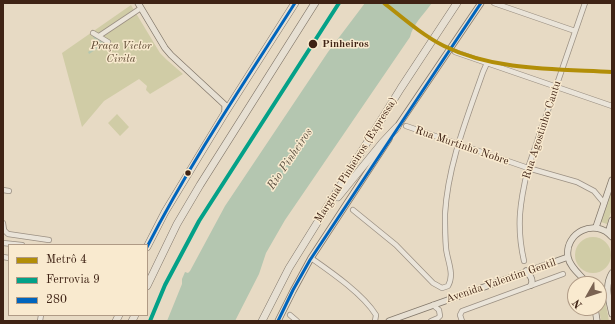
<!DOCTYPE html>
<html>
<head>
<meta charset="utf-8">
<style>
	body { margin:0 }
	#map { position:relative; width:615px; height:324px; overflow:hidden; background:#e7dac4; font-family:"Old Standard TT",serif }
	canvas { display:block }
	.frame { position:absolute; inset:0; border:4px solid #3f2315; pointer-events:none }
	.legend { position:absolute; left:8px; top:244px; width:140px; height:72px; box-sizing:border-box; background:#f9eacf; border:1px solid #af9a85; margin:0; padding:5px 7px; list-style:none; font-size:12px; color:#3f2315 }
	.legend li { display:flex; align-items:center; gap:8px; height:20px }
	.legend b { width:20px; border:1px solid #af9a85 }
	.north { position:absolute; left:567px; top:276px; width:40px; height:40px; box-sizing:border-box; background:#f9eacf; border:1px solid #af9a85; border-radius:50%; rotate:231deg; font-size:11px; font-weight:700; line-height:16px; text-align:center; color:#3f2315 }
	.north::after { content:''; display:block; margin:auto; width:14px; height:18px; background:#7a6352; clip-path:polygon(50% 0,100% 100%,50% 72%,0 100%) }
</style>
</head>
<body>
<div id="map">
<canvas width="615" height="324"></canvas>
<div class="frame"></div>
<ul class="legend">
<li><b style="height:5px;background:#b28e08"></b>Metrô 4</li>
<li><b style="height:5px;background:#03a188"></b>Ferrovia 9</li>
<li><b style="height:5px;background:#0065bd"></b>280</li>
</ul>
<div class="north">N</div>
</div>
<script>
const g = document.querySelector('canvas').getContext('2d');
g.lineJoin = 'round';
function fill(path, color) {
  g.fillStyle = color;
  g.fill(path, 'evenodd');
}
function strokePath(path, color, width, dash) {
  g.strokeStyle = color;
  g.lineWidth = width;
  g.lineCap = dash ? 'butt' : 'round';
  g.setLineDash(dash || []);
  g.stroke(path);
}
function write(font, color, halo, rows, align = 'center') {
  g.font = font + ' "Old Standard TT",serif';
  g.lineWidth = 3;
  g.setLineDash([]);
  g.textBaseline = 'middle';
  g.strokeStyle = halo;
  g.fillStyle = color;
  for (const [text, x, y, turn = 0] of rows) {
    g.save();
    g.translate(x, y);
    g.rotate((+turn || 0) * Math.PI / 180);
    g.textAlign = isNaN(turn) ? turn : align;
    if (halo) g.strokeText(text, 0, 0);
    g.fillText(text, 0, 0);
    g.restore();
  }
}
fill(new Path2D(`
	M 131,5 L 160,53 L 167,60 L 183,74 L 150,94 L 146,90 L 147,86 L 139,79 L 104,101 L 82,127 L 62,53 Z
	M 117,114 L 129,127 L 120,136 L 108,123 Z
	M 612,190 L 612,209 L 607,224 L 601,222 Z
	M575 255a18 18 0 1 1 36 0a18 18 0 1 1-36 0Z
	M 599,284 L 603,289 L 609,321 L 601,321 L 599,308 Z`), '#d0cca6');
fill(new Path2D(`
	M 365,3 L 432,3 C 424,14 413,24 410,37 L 285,220 L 266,253 L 259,274 L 235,321 L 167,321 L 182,284 L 182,279 L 185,272 L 188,273 L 190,271 L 225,206 L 328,52 Z
	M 91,34 L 107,42 L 89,54 L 88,52 L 99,45 Z`), '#b4c6b0');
const minor = new Path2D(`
	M 494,3 L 575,31
	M 93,33 L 108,42
	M 99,36 L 141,8
	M 455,52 L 612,106
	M 406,126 L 528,168 L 577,182 L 594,191 L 604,203
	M 3,190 L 9,191
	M 353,210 L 396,245 L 433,283 L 442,288 L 448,286 C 455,274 447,260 446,248 C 445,236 445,225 445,214 C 448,164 467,118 483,72 L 487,63
	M 3,223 L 4,230 L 8,234 L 49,240
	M 3,243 L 22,245
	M 3,257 L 9,258
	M 311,258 C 331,272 363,294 376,315 L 375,321
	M 524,261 C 516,226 520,202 528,168 L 585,3
	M 290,315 L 297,321
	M 40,321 L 41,315
	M 431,321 L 438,318 L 440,316 L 439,310 L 433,305
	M 462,321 L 460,315 L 462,311 L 563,274`);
const major = new Path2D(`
	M 138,3 L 165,48 L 171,55 L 225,105 L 225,113
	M 395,130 L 481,3
	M 596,227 L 612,180
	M 608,233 L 612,220
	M 526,271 C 530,275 534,280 531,285
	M 612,273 C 604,286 609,300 612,314
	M 588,284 C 581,275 570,268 568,257 C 564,233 595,217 612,237
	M 595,308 L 597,321
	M 278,321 L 293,291 L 311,258 L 389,139
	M 389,321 L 568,257`);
const highway = new Path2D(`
	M 338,197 L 382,143 L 397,127
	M 147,247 L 165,212 L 225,113 L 295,3
	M 147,286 L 177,224 L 200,185 L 315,3
	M 116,321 L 119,315
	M 132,321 L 135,315
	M 262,321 L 289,268 L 401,88 L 457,3`);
strokePath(minor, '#9b9083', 6);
strokePath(major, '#83786b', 7);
strokePath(highway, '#83786b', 8);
strokePath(minor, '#eae4d9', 4.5);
strokePath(major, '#e7e0d3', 5.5);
strokePath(highway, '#e7e0d3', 7);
strokePath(new Path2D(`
	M 147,247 C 190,163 244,83 295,3
	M 278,321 L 293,290 L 310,260 L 481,3`), '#0065bd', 3);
strokePath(new Path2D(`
	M 150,321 L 165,285 L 199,221 L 339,3`), '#03a188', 4);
strokePath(new Path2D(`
	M 384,3 C 403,18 422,35 444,46 C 495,71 556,69 612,72`), '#b28e08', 4);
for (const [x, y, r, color] of [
	[313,44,5,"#3f2315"],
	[188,173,3.5,"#3f2315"]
]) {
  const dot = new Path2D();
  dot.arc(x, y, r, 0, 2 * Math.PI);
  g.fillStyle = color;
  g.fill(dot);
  strokePath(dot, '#f9eacf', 1.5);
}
write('bold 11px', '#3f2315', '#f9eacf', [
	["Pinheiros",322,44]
], 'left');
write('italic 11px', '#5e4a33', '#f9eacf', [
	["Praça Victor",121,46],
	["Civita",121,59]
]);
write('11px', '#3f2315', '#f9eacf', [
	["Rua Agostinho Cantu",542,130,-72],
	["Rua Murtinho Nobre",462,146,19],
	["Marginal Pinheiros (Expressa)",356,160,-58],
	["Avenida Valentim Gentil",501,281,-19]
]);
write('italic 12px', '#5c5141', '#f9eacf', [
	["Rio Pinheiros",290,159,-56]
]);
</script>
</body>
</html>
